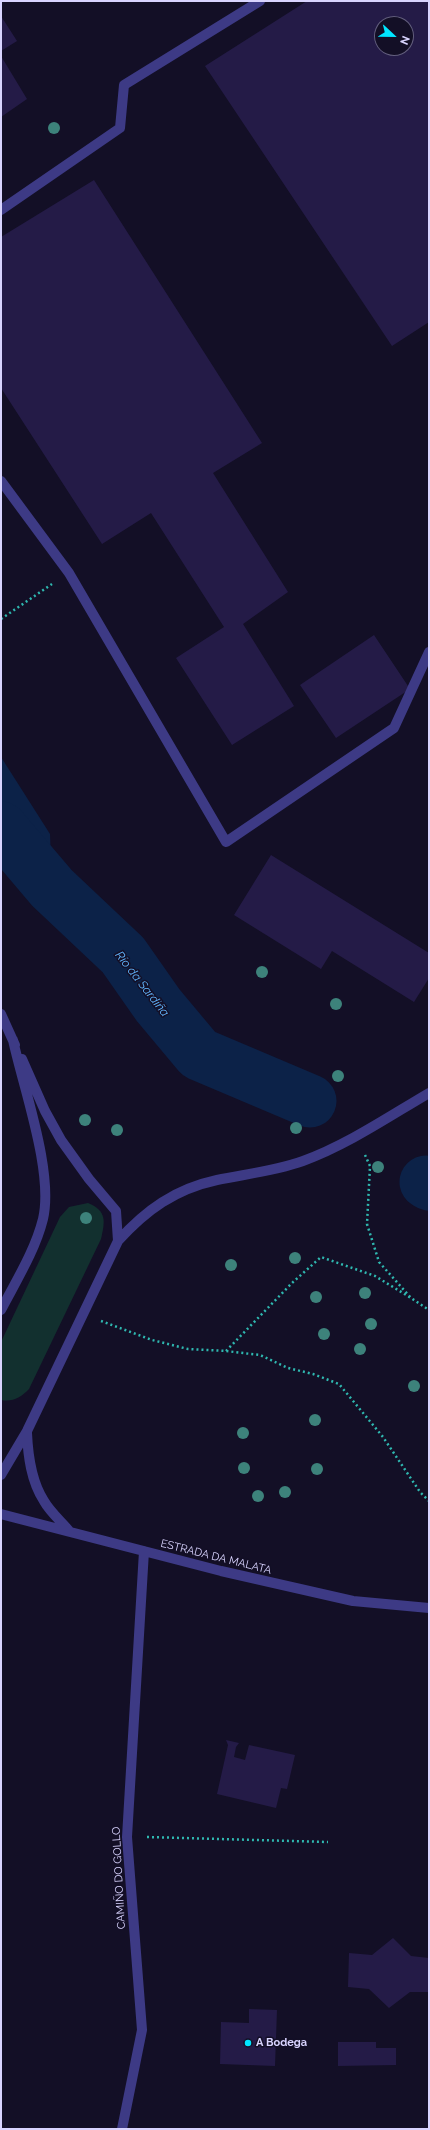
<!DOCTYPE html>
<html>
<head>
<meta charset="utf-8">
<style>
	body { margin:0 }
	#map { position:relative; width:430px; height:2130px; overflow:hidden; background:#130f26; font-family:Raleway,sans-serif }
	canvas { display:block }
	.frame { position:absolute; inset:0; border:2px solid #d9d4ff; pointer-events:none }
	.north { position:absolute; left:374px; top:16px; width:40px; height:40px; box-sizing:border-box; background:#130f26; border:1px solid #625e7d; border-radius:50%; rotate:112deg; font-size:11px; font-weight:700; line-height:16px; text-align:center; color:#d9d4ff }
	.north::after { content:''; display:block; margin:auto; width:14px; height:18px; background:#00e5ff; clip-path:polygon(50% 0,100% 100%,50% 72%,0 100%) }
</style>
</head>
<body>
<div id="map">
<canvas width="430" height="2130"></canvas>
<div class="frame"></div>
<div class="north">N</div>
</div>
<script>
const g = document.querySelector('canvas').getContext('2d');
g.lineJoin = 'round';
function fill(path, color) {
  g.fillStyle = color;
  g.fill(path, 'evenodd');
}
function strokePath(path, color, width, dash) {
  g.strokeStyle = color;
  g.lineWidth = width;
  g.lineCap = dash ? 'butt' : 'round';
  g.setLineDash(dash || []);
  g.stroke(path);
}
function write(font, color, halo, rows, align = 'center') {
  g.font = font + ' Raleway,sans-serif';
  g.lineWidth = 3;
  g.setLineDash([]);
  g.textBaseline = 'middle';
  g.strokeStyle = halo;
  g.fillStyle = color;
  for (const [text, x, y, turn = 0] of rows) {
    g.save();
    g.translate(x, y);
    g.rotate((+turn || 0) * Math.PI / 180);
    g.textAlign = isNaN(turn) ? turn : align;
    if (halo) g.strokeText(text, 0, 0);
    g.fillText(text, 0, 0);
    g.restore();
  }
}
fill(new Path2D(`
	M 88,1203 C 107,1211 105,1221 101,1239 L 29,1389 C 20,1398 13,1402 1,1400 L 1,1342 L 60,1217 L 69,1207 Z`), '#12302f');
fill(new Path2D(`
	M 1,757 L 50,834 L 52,888 L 1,858 Z`), '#0c2248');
strokePath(new Path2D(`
	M 1,828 L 52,888 L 123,955 L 158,1005 L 199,1054 L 310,1101
	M 426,1182 L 429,1184`), '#0c2248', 53);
fill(new Path2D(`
	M 307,1 L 429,1 L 429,322 L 392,346 L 205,66 ZM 382,24 L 406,24 L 406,48 L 382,48 Z
	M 1,16 L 17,41 L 1,51 Z
	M 1,56 L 27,99 L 1,117 Z
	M 94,180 L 262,443 L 213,473 L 288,592 L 243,624 L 294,706 L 232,745 L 176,658 L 224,627 L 151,513 L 102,544 L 1,388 L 1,237 Z
	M 374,635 L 410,689 L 336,738 L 300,685 Z
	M 271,855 L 429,953 L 429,978 L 414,1002 L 332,951 L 321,969 L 234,915 Z
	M 226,1740 L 239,1743 L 236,1747 L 234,1757 L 245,1760 L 249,1745 L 295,1755 L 287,1789 L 281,1788 L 276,1808 L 217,1794 L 228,1745 Z
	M 393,1938 L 411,1956 L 429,1958 L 429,1992 L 410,1992 L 389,2008 L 369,1989 L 348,1987 L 349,1953 L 372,1955 Z
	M 249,2009 L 277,2010 L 275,2066 L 220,2064 L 221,2022 L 249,2023 Z
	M 338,2042 L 376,2042 L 376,2048 L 396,2048 L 396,2065 L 338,2066 Z`), '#241b47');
strokePath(new Path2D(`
	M 1,619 L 52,584
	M 365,1155 L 370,1166 L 367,1224 L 379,1262 L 411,1298 L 429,1310
	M 101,1321 L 152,1340 L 188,1349 L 226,1351 L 260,1355 L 288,1368 L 313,1374 L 339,1384 L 383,1437 L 420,1492 L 429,1501
	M 226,1351 L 292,1283 L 321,1257 L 375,1276 L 411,1298
	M 147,1837 L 328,1842`), '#2fb8b0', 2.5, [2, 3]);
strokePath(new Path2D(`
	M 1,210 L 120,128 L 124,85 L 260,1
	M 1,481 L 69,573 L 226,842 L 394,728 L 429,652
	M 1,1014 L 15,1045
	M 22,1059 L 45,1111 L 61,1140 L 89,1179 L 116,1211 L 118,1241
	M 1,1310 C 16,1281 35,1251 43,1219 C 54,1172 23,1087 13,1040
	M 27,1433 C 28,1456 31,1481 44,1501 C 50,1512 62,1522 70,1532
	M 1,1475 L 27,1431 L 118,1241 C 146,1210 175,1189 217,1180 C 246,1174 275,1171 303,1161 C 347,1145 388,1117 429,1093
	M 1,1514 L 221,1571 L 353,1601 L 429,1608
	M 122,2129 L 142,2030 L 127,1837 L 144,1551`), '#3d3a85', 10);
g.fillStyle = '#3d827b';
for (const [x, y] of [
	[54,128],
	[262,972],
	[336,1004],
	[338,1076],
	[85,1120],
	[296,1128],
	[117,1130],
	[378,1167],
	[86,1218],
	[295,1258],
	[231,1265],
	[365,1293],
	[316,1297],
	[371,1324],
	[324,1334],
	[360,1349],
	[414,1386],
	[315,1420],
	[243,1433],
	[244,1468],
	[317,1469],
	[285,1492],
	[258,1496]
]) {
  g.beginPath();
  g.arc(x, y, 6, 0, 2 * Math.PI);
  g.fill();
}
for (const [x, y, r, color] of [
	[248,2043,4,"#00e5ff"]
]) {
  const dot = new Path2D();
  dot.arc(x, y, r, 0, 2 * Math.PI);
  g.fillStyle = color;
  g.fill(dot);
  strokePath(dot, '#130f26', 1.5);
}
write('11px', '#d9d4ff', '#130f26', [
	["ESTRADA DA MALATA",216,1557,14],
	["CAMIÑO DO GOLLO",119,1878,-93]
]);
write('bold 11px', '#d9d4ff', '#130f26', [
	["A Bodega",256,2043]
], 'left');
write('italic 12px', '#62b6ff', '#130f26', [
	["Río da Sardiña",142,984,52]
]);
</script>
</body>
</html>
